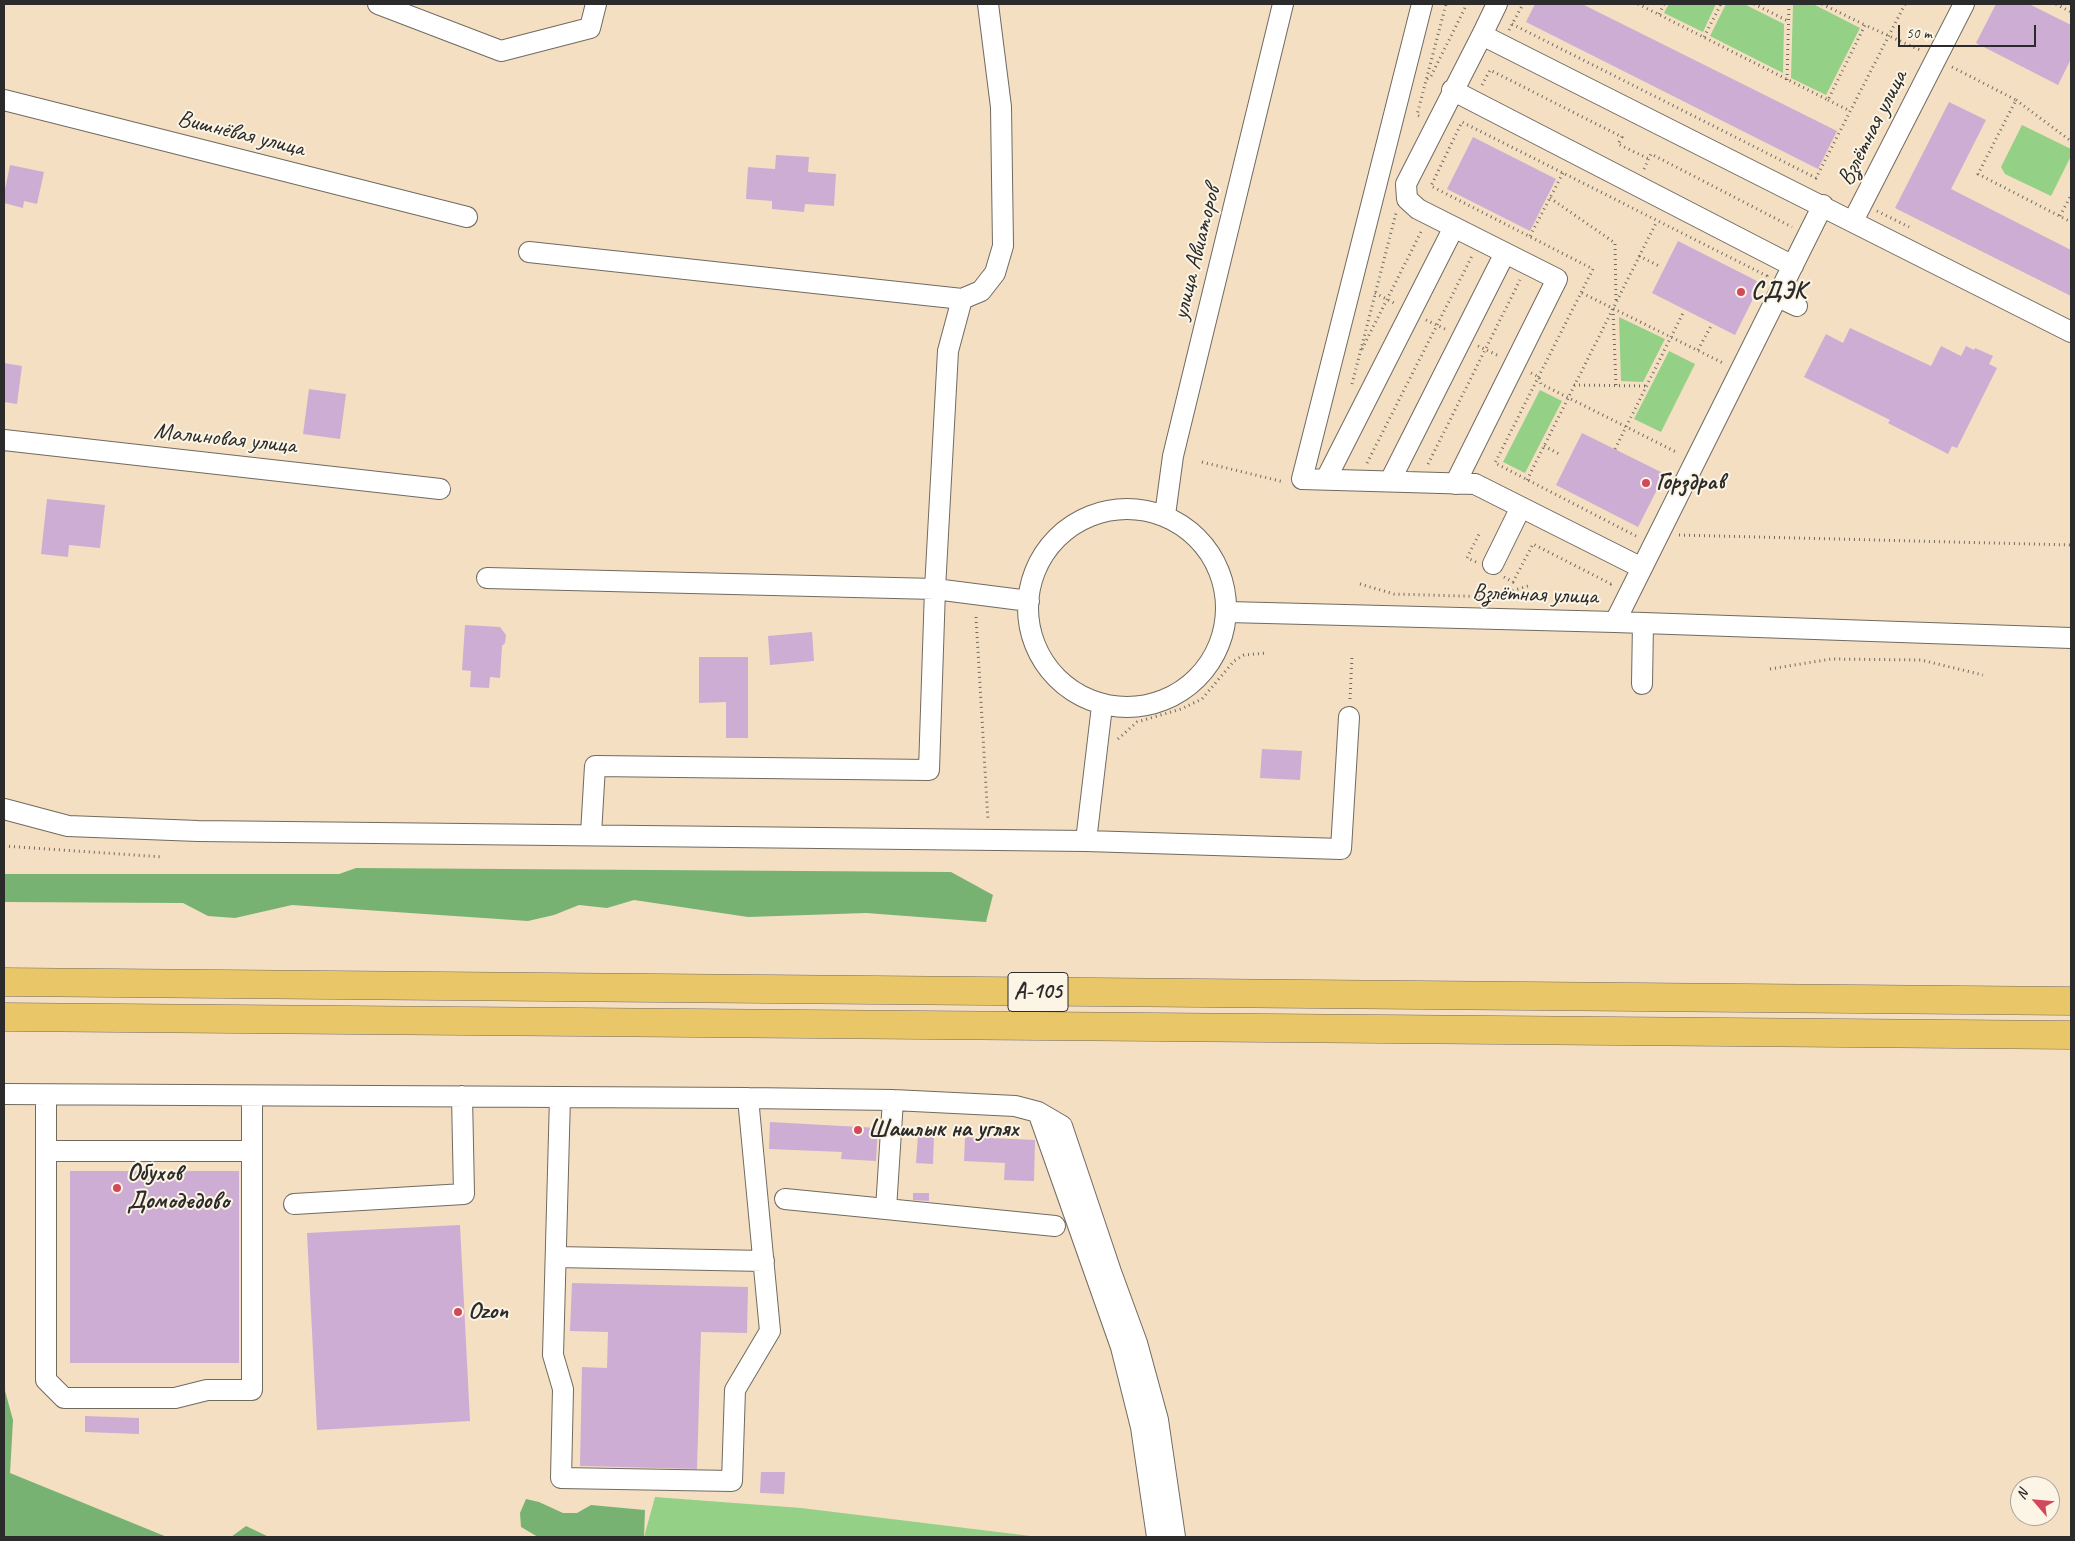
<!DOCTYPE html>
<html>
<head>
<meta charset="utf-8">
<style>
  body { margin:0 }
  #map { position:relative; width:2075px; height:1541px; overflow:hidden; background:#f4dfc2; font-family:Caveat,sans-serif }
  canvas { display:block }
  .frame { position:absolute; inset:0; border:5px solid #2b2b2b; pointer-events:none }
  .north { position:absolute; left:2010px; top:1476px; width:50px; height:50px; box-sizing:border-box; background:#fcf5e5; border:1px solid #a8a49b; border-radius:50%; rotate:297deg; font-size:14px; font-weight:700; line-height:20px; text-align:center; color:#2b2b2b }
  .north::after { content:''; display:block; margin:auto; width:18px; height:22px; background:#d1495b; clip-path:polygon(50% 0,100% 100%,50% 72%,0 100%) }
  .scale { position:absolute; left:1898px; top:25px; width:138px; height:22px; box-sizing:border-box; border:2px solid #2b2b2b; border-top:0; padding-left:6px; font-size:15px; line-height:18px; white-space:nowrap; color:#2b2b2b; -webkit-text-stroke:4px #fcf5e5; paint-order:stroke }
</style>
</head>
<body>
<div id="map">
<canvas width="2075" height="1541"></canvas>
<div class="frame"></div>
<div class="north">N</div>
<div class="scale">50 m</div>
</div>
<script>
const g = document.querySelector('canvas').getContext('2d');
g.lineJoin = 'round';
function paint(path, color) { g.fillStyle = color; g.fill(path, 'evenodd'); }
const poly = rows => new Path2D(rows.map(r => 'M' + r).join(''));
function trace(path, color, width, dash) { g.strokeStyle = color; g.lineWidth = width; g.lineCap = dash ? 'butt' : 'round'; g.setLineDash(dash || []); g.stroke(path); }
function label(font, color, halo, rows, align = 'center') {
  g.font = font + ' Caveat,sans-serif'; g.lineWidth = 4; g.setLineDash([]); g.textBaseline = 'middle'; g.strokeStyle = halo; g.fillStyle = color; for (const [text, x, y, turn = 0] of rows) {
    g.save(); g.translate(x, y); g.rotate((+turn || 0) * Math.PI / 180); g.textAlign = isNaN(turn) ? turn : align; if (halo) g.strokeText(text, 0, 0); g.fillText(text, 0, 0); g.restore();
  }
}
paint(poly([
  [1669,4,1716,4,1703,32,1664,13],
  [1726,4,1744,4,1784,24,1783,73,1710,36],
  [1793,4,1813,4,1860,28,1826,95,1791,78],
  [2022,125,2071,149,2071,156,2051,196,2005,174,2001,167],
  [1619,317,1665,339,1643,382,1621,381],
  [1669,351,1695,364,1661,432,1634,419],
  [1540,390,1562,401,1525,473,1503,462],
  [655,1497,801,1508,1039,1537,644,1537]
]), '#94d085');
paint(poly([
  [356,868,951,872,993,895,986,922,866,913,748,917,634,900,607,908,579,905,554,915,528,921,292,905,235,918,208,916,183,903,4,902,4,874,339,874],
  [4,1387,13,1420,10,1473,167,1537,4,1537],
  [526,1499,539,1502,563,1513,577,1513,591,1505,645,1510,644,1537,538,1537,521,1527,520,1513],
  [246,1526,269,1537,231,1537]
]), '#77b272');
paint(poly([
  [1535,4,1582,4,1837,131,1818,169,1526,22],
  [1996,4,2029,4,2071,25,2071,59,2058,85,1976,43],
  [1949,102,1986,120,1951,189,2071,250,2071,296,1895,208],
  [1473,137,1556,179,1530,231,1447,189],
  [776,155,809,157,808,172,836,174,834,206,805,204,804,212,772,209,772,201,746,199,748,167,775,169],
  [10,165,44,172,37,204,24,201,23,208,4,203,4,194],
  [1678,241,1761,283,1735,335,1652,293],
  [1850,328,1931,366,1941,346,1961,356,1966,346,1974,350,1975,348,1993,356,1989,364,1997,368,1957,448,1952,446,1948,454,1888,423,1890,420,1804,377,1826,334,1843,343],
  [4,363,22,366,17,404,4,402],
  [309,389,346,394,340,439,303,434],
  [1582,433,1665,474,1638,527,1556,485],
  [47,499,105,505,100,548,69,545,68,557,41,554],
  [465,625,500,627,506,635,505,643,502,646,500,678,490,677,489,688,470,687,471,671,462,670],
  [812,632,814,661,770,665,768,636],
  [699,657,748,657,748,738,726,738,726,702,699,703],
  [1262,749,1302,751,1300,780,1260,778],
  [770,1122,878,1128,876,1161,841,1159,842,1152,769,1149],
  [918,1135,934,1135,933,1164,916,1163],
  [965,1137,1035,1140,1034,1181,1004,1180,1005,1163,964,1161],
  [70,1171,239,1171,239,1363,70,1363],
  [913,1193,929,1193,929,1201,913,1200],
  [460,1225,470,1421,317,1430,307,1233],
  [572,1283,748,1287,747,1333,701,1332,697,1469,580,1466,582,1367,607,1368,608,1332,570,1331],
  [85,1416,139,1418,139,1434,85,1432],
  [761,1472,785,1472,784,1494,760,1493]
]), '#cdadd3');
const minor = poly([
  [378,4,501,51,590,28,596,4],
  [1422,4,1302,479,1475,484,1642,568],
  [1497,4,1482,35,2071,332],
  [1452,90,1793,266],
  [4,100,467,217],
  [1853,221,1964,4],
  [529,252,962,299,948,351,935,589,929,770,595,766,591,834],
  [1778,297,1797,306],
  [962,299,981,291,995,273,1003,246,1001,107,988,4],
  [4,440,440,489],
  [1326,479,1454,227],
  [1390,481,1505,253],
  [1455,484,1557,279,1418,209,1407,199,1406,184,1482,35],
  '1028 608a99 99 0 1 1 198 0a99 99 0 1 1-198 0Z',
  [1165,515,1173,456,1283,4],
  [1493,564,1521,507],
  [487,578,935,589,1029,601],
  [1228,612,1615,622,1823,205],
  [1615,622,2071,638],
  [1642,684,1643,623],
  [4,809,68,826,198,831,1086,841,1102,706],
  [1086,841,1341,849,1349,717],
  [4,1094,748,1098,893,1100,1015,1106,1038,1112,1062,1126,1111,1272,1137,1343,1158,1420,1175,1537],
  [46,1095,46,1151,252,1151,252,1096],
  [560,1097,553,1355,563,1389,561,1478,732,1481,735,1390,770,1331,748,1098],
  [893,1100,886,1209,1055,1226],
  [1038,1112,1121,1347,1141,1427,1157,1537],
  [46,1151,46,1380,64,1398,175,1398,207,1390,252,1390,252,1151],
  [785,1199,886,1209],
  [294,1204,464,1194,462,1096],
  [556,1257,764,1261]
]);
const highway = poly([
  [4,982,2071,1001],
  [4,1017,2071,1035]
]);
trace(minor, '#716a60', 22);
trace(highway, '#716a60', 29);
trace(poly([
  [1638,4,1828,100,1865,25,1920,50],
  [1754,4,1788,21],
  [1822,4,1865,25],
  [2056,4,2071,12],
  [1659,14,1664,4],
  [1512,24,1816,178,1905,4],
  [1509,30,1523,4],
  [1704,37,1721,4],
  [1952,67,2016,100,1978,174,2071,222],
  [1427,79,1431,76,1467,4],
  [1787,80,1789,4],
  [1482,85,1490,70,1622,137,1618,144,1649,159],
  [1828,100,1850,111],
  [2016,100,2071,141],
  [1419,116,1417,115,1446,4],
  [1644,169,1651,154,1792,227],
  [1550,198,1615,243,1616,301],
  [1877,211,1909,227],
  [2060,216,2071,195],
  [1530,236,1563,173],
  [1639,256,1659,266],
  [1375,293,1394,303],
  [1582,293,1723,363],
  [1613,309,1616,385],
  [1426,320,1445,329],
  [1478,346,1499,356],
  [1362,349,1422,230],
  [1698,350,1711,326],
  [1531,373,1539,377,1541,384,1678,453],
  [1352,384,1396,213],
  [1574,385,1647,386],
  [1544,446,1561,455],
  [1615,449,1683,313],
  [1202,462,1284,482],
  [1367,463,1472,256],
  [1428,464,1520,280],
  [1527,480,1657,221],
  [1679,535,2071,545],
  [1636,536,1495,463,1593,269,1431,186,1456,134,1462,122,1767,276,1766,278],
  [1476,562,1467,558,1480,532],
  [1504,577,1513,582,1533,544,1611,584,1612,583],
  [1360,584,1394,594,1493,597,1528,586],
  [976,617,988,821],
  [1770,669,1831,659,1921,660,1983,675],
  [1350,699,1352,656],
  [1118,739,1137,722,1181,709,1202,699,1234,661,1244,655,1266,653],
  [4,846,163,857]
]), '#716a60', 3, [1, 4]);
trace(minor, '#fff', 20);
trace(highway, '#e9c769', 28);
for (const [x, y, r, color] of [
  [1741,292,5,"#d1495b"],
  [1646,483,5,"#d1495b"],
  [858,1130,5,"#d1495b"],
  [117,1188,5,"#d1495b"],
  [458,1312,5,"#d1495b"]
]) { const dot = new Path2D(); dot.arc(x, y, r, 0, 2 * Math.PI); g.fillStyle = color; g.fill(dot); trace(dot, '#fcf5e5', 2); }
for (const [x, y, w] of [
  [1038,992,60]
]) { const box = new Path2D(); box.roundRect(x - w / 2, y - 19.5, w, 39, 4); g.fillStyle = '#fcf5e5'; g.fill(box); trace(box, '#2b2b2b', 1); }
label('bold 22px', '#2b2b2b', null, [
  ["А-105",1038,992]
]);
label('24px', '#2b2b2b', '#fcf5e5', [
  ["Взлётная улица",1873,128,-63],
  ["Вишнёвая улица",241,134,14],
  ["улица Авиаторов",1197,253,-76],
  ["Малиновая улица",225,439,6],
  ["Взлётная улица",1535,595,2]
]);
label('bold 24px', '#2b2b2b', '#fcf5e5', [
  ["СДЭК",1751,292],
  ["Горздрав",1656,483],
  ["Шашлык на углях",868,1130],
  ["Обухов",127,1174],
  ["Домодедово",127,1202],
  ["Ozon",468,1312]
], 'left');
</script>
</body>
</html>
